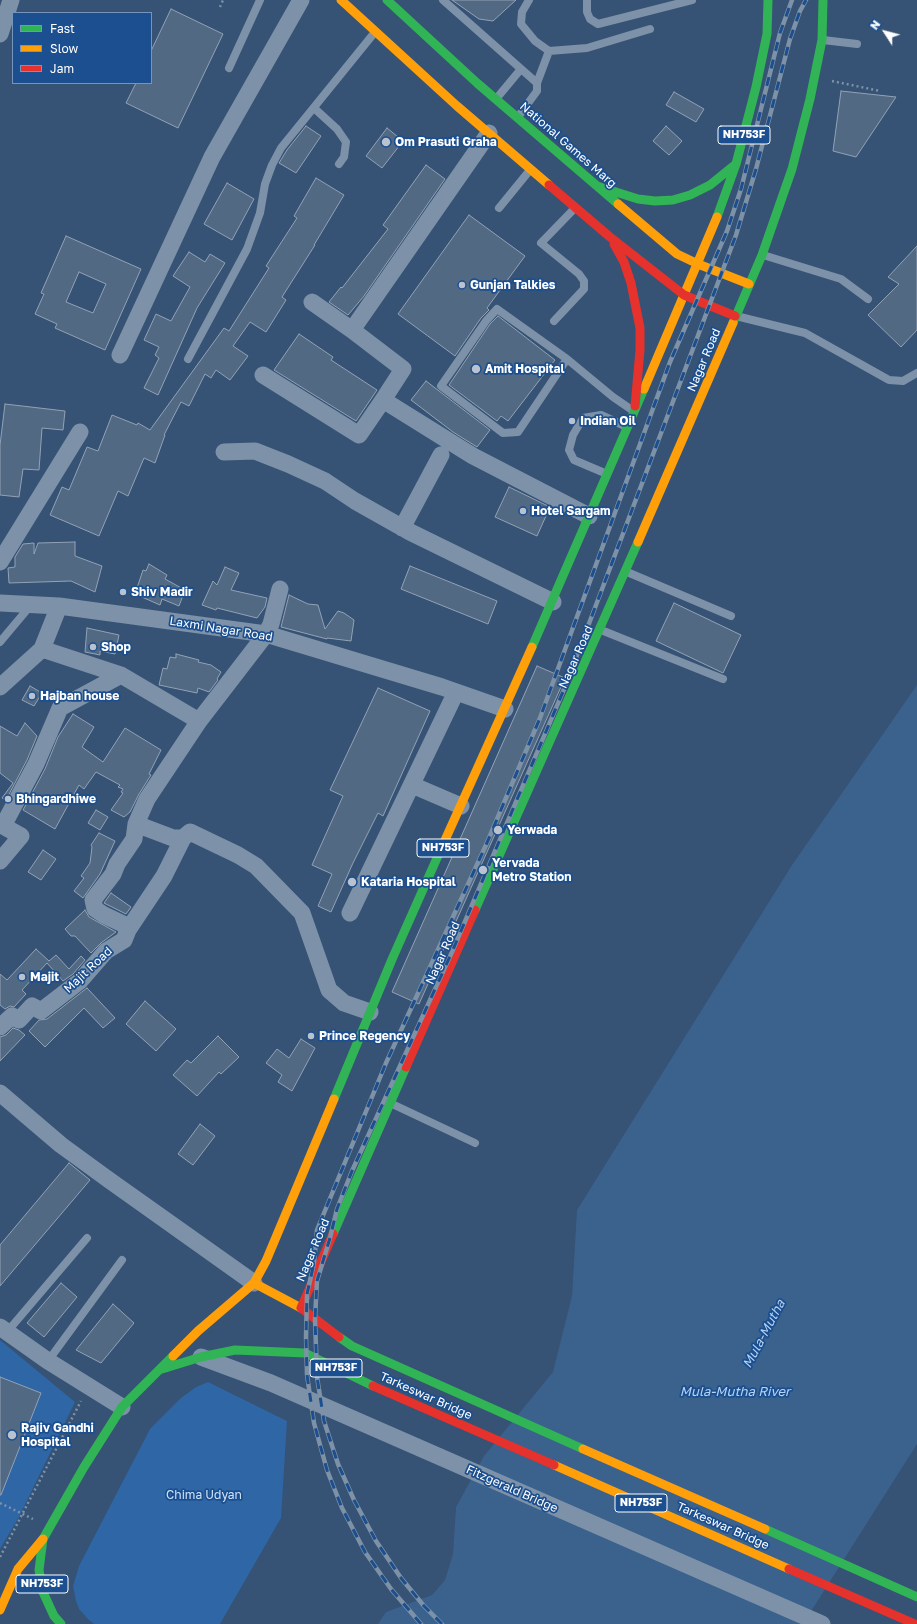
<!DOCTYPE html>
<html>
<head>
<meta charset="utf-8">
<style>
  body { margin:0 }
  #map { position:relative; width:917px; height:1624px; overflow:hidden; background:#365274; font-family:"Golos Text",sans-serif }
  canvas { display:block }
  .legend { position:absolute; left:12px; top:12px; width:140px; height:72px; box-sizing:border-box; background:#1b4f8f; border:1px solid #7695bc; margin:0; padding:5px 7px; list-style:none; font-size:12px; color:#fff }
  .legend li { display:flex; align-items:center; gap:8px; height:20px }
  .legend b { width:20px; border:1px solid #7695bc }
  .north { position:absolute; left:865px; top:12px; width:40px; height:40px; -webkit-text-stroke:3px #1b4f8f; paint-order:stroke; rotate:306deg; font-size:11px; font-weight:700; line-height:16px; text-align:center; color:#fff }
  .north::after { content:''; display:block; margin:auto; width:14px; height:18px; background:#fff; clip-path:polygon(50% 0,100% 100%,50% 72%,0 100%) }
</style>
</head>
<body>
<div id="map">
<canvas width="917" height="1624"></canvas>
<ul class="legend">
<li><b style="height:5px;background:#30b455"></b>Fast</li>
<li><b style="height:5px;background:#ff9f0a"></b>Slow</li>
<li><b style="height:5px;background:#e5322d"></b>Jam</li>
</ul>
<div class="north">N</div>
</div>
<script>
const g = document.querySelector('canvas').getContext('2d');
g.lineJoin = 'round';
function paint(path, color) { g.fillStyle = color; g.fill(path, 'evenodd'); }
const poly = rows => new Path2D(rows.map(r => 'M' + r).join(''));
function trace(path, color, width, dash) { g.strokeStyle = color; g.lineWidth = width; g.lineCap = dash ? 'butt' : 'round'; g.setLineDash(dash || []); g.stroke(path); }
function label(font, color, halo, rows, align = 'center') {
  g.font = font + ' "Golos Text",sans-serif'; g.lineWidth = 3.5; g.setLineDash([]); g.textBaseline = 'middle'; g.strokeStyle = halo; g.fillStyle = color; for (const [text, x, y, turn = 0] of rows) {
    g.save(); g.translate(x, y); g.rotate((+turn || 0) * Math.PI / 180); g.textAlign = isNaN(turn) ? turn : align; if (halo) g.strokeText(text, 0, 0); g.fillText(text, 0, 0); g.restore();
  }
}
paint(poly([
  [0,1340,75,1402,19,1517,0,1549],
  [208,1382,287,1421,281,1518,220,1624,94,1624,88,1619,79,1609,76,1601,73,1586,79,1566,150,1429,181,1398,196,1387]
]), '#2f66a5');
paint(poly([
  [917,685,917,1444,803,1624,378,1624,386,1612,432,1595,445,1580,453,1554,456,1507,484,1456,553,1372,572,1296,577,1210,792,865]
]), '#3b618d');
const building = poly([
  [452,0,516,0,493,21,479,19,452,0],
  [171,9,223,34,178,128,126,103,136,83,151,83,151,51,171,9],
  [841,91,896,97,856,157,833,151,841,91],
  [674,92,704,109,696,122,666,105,674,92],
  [306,126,321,136,296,173,279,163,287,150,306,126],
  [666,126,682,141,669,155,653,141,666,126],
  [387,128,403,141,382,168,366,156,387,128],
  [426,165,445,179,364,296,348,315,329,302,341,287,342,288,388,229,383,225,426,165],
  [316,178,344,195,314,245,315,245,282,297,286,300,266,332,250,322,233,346,248,356,230,380,216,370,211,378,205,374,189,406,181,402,164,435,165,435,155,463,144,458,128,496,118,491,99,536,50,515,62,487,69,490,87,447,98,451,112,415,137,425,138,423,150,430,224,328,229,331,269,268,266,266,297,218,294,216,316,178],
  [227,183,254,199,232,240,204,224,227,183],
  [469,215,525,256,487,308,489,310,481,318,455,356,398,314,469,215],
  [66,236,141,269,105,350,55,328,57,324,35,314,44,294,41,293,66,236],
  [79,272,106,284,93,313,66,302,79,272],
  [917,246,917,330,901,347,868,315,899,284,888,277,917,246],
  [189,252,205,262,210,254,225,263,197,308,158,395,144,388,159,358,155,355,159,347,144,340,156,314,171,321,190,287,173,276,189,252],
  [498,316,555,360,508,421,501,416,497,421,449,385,490,324,498,316],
  [299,334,333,357,331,360,377,390,356,421,274,370,299,334],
  [426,381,490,430,477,447,453,432,411,400,426,381],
  [5,404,65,411,63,430,42,428,39,470,23,469,19,497,0,495,0,445,5,404],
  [509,487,550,507,537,536,495,517,509,487],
  [75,542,75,556,102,566,95,592,71,581,9,583,8,568,15,567,15,557,23,544,34,543,34,554,38,543,75,542],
  [149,564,167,575,165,579,185,590,179,606,162,599,160,605,135,594,143,570,146,571,149,564],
  [410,566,497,601,488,624,401,589,410,566],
  [225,567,239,573,231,590,267,598,265,607,257,618,217,608,216,610,202,605,213,581,217,585,225,567],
  [289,595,308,604,318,605,325,629,338,611,344,613,354,620,351,641,327,638,327,639,281,627,289,595],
  [674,603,741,635,723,673,656,641,674,603],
  [87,628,119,635,115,654,100,651,100,655,85,652,87,628],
  [176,654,199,660,198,662,211,665,221,672,217,679,218,680,209,692,198,688,197,693,159,685,163,668,167,669,170,657,176,658,176,654],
  [537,666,565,678,419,1004,392,992,537,666],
  [30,686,42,693,34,706,22,700,30,686],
  [378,688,430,711,383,816,378,813,353,863,331,912,318,906,332,874,312,865,343,796,330,790,378,688],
  [73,714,94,727,82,747,103,762,125,728,161,750,149,774,151,775,139,794,130,812,124,817,111,810,123,793,121,792,123,789,118,787,120,785,96,772,84,789,79,785,55,829,23,810,45,769,58,737,73,714],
  [25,723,37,736,27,760,6,800,2,798,13,783,0,773,0,726,17,736,25,723],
  [96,810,108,817,100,830,88,823,96,810],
  [99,833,115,841,100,874,83,898,74,891,84,878,81,876,90,863,92,847,91,845,99,833],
  [43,850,56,859,41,880,28,872,43,850],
  [111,893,131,907,126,914,104,903,111,893],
  [85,910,89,917,116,932,101,943,91,953,75,936,71,936,65,929,85,910],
  [36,949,49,961,56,955,69,969,81,956,85,960,73,974,63,981,47,963,22,990,26,994,14,1007,10,1006,5,1009,0,1005,0,974,7,980,36,949],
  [87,988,115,1018,103,1028,84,1008,45,1047,29,1031,39,1020,47,1019,87,988],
  [145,1001,176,1029,156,1051,126,1024,145,1001],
  [13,1028,19,1030,25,1035,0,1061,0,1037,6,1035,13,1028],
  [218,1036,239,1057,221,1074,219,1072,197,1096,173,1075,187,1060,191,1063,218,1036],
  [301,1039,315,1048,292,1091,278,1082,282,1075,266,1063,277,1049,289,1058,301,1039],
  [200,1124,215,1136,193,1165,178,1154,200,1124],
  [69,1163,90,1180,0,1286,0,1245,69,1163],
  [61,1283,77,1297,44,1337,27,1323,61,1283],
  [113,1304,134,1323,101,1363,76,1350,113,1304],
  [0,1377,41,1393,1,1495,0,1495,0,1377]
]);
paint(building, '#526984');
trace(building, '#92a2b6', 1);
trace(poly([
  [220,7,223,0],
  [832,81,880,91],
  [0,1503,33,1519],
  [0,1557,81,1401]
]), '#7d92a8', 2.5, [2, 3]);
trace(poly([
  [443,0,537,83],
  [529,0,522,12,521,24,535,41,549,51,587,48,650,29],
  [587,0,587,12,590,19,598,24,692,0],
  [823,40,857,44],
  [229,68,260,0],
  [496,99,521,69],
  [314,108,337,129,346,142,344,157,339,164],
  [518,117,537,91,537,83,549,51],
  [499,208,530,170],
  [763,255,841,279,868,299],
  [736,316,805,333,889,380,903,381,917,373],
  [554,321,584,289,584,281,579,274,541,243,574,209],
  [188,359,247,249,260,213,265,184,272,165,281,148,375,32],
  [567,359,518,432,503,433,441,386,486,321,497,309,567,359,613,397,632,410],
  [607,474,574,460,569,450,573,435,583,418,601,415,627,427],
  [627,572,731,616],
  [601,630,723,679],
  [0,642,31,605],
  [390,1103,475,1143],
  [7,1332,87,1238],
  [48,1361,122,1260]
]), '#7d92a8', 8);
trace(poly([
  [0,34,11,0],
  [312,302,352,330,403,369,383,400],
  [352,330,489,133],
  [120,355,212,157,301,0],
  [263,375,359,435,383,400,473,456,589,516],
  [224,452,255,451,288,464,325,481,355,501,410,532,553,602],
  [402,528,441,455],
  [0,562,80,432],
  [0,603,59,606,266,634,442,687,505,709],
  [42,649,121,675,199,721],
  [0,687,42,649,59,606],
  [412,785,461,806],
  [136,824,173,838,183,838,190,832,238,855,256,866,302,913,329,990,344,1003,370,1012],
  [0,861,21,836,3,826,36,764,60,708,121,675],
  [350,913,456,692],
  [128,930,123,924,104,915,95,909,93,900,113,874,117,864,134,839,136,824,147,799,199,721,266,634,271,624,280,589],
  [0,1027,12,1016,19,1020,32,1006,41,1011,80,981,106,951,124,940,128,930,164,876,183,838],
  [0,1093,61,1145,109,1180,254,1283],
  [0,1327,48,1361,122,1407],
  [201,1357,271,1383,822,1624]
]), '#7d92a8', 17);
trace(poly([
  [387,0,477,83,618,204],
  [597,186,638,199,655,201,673,200,690,195,710,185,736,164],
  [717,217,736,164,756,87,767,34,768,0],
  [733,323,762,255,792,169,810,99,822,40,823,0],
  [532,647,644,389],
  [475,910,638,542],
  [334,1099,393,957,441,849],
  [333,1234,406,1067],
  [339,1337,352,1346,583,1449],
  [162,1369,201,1357,235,1350,305,1353,373,1386],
  [765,1529,917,1597],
  [61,1624,54,1616,43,1592,39,1570,43,1539,84,1467,122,1407,173,1356]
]), '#30b455', 9);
trace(poly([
  [341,0,457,106,549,185],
  [618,204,677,254,698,264,749,284],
  [644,389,717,217],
  [638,542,733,323],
  [441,849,532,647],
  [254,1283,301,1308],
  [173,1356,198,1331,254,1283,266,1261,334,1099],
  [583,1449,765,1529],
  [554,1465,789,1569],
  [0,1610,18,1569,43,1539]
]), '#ff9f0a', 9);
trace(poly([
  [549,185,610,237,684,295,735,316],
  [614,244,624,262,631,283,640,328,640,350,635,406],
  [406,1067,475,910],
  [333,1234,301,1308,339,1337],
  [373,1386,554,1465],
  [789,1569,915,1624]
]), '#e5322d', 9);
const rail = poly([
  [421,1624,391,1589,365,1552,342,1508,327,1470,314,1423,307,1375,306,1337,307,1294,314,1263,317,1230,386,1063,486,845,540,718,670,362,727,231,741,189,780,33,792,0],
  [442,1624,424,1606,401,1578,376,1541,354,1500,338,1464,324,1421,317,1377,315,1319,317,1281,330,1238,337,1209,352,1171,452,952,565,687,736,235,756,169,790,39,800,11,806,0]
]);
trace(rail, '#7e92a7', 4.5);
trace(rail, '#1b4f8f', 3, [9]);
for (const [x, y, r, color] of [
  [386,142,5,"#b9c2ce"],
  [462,285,4,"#b9c2ce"],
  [476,369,5,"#b9c2ce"],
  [572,421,4,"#b9c2ce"],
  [523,511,4,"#b9c2ce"],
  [123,592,4,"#b9c2ce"],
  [93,647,4,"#b9c2ce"],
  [32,696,4,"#b9c2ce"],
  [8,799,4,"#b9c2ce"],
  [498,830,5,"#b9c2ce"],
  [483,870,5,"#b9c2ce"],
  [352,882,5,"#b9c2ce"],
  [22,977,4,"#b9c2ce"],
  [311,1036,4,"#b9c2ce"],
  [12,1435,5,"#b9c2ce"]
]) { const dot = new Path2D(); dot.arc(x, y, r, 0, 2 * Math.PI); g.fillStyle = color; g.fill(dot); trace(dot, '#1b4f8f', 1.5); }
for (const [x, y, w] of [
  [744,135,52],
  [443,848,52],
  [336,1368,52],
  [641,1503,52],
  [42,1584,52]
]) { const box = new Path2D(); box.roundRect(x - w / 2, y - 9, w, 18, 3); g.fillStyle = '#1b4f8f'; g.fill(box); trace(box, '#fff', 1); }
label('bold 11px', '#fff', null, [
  ["NH753F",744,135],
  ["NH753F",443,848],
  ["NH753F",336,1368],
  ["NH753F",641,1503],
  ["NH753F",42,1584]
]);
label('bold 12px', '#fff', '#1b4f8f', [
  ["Om Prasuti Graha",395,142],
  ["Gunjan Talkies",470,285],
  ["Amit Hospital",485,369],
  ["Indian Oil",580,421],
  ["Hotel Sargam",531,511],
  ["Shiv Madir",131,592],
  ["Shop",101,647],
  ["Hajban house",40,696],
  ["Bhingardhiwe",16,799],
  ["Yerwada",507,830],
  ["Yervada",492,863],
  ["Metro Station",492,877],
  ["Kataria Hospital",361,882],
  ["Majit",30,977],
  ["Prince Regency",319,1036],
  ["Rajiv Gandhi",21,1428],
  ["Hospital",21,1442]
], 'left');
label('12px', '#fff', '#1b4f8f', [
  ["National Games Marg",568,145,41],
  ["Nagar Road",704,360,-67],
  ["Laxmi Nagar Road",221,629,9],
  ["Nagar Road",576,657,-66],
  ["Nagar Road",443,953,-66],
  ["Majit Road",88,970,-43],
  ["Nagar Road",313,1250,-67],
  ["Tarkeswar Bridge",426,1396,24],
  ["Fitzgerald Bridge",512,1489,24],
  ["Tarkeswar Bridge",723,1526,24]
]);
label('12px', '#cfe3fa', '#1b4f8f', [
  ["Chima Udyan",204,1495]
]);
label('italic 13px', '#b5d3f5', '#1b4f8f', [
  ["Mula-Mutha",764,1334,-62],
  ["Mula-Mutha River",735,1392]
]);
</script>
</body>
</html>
